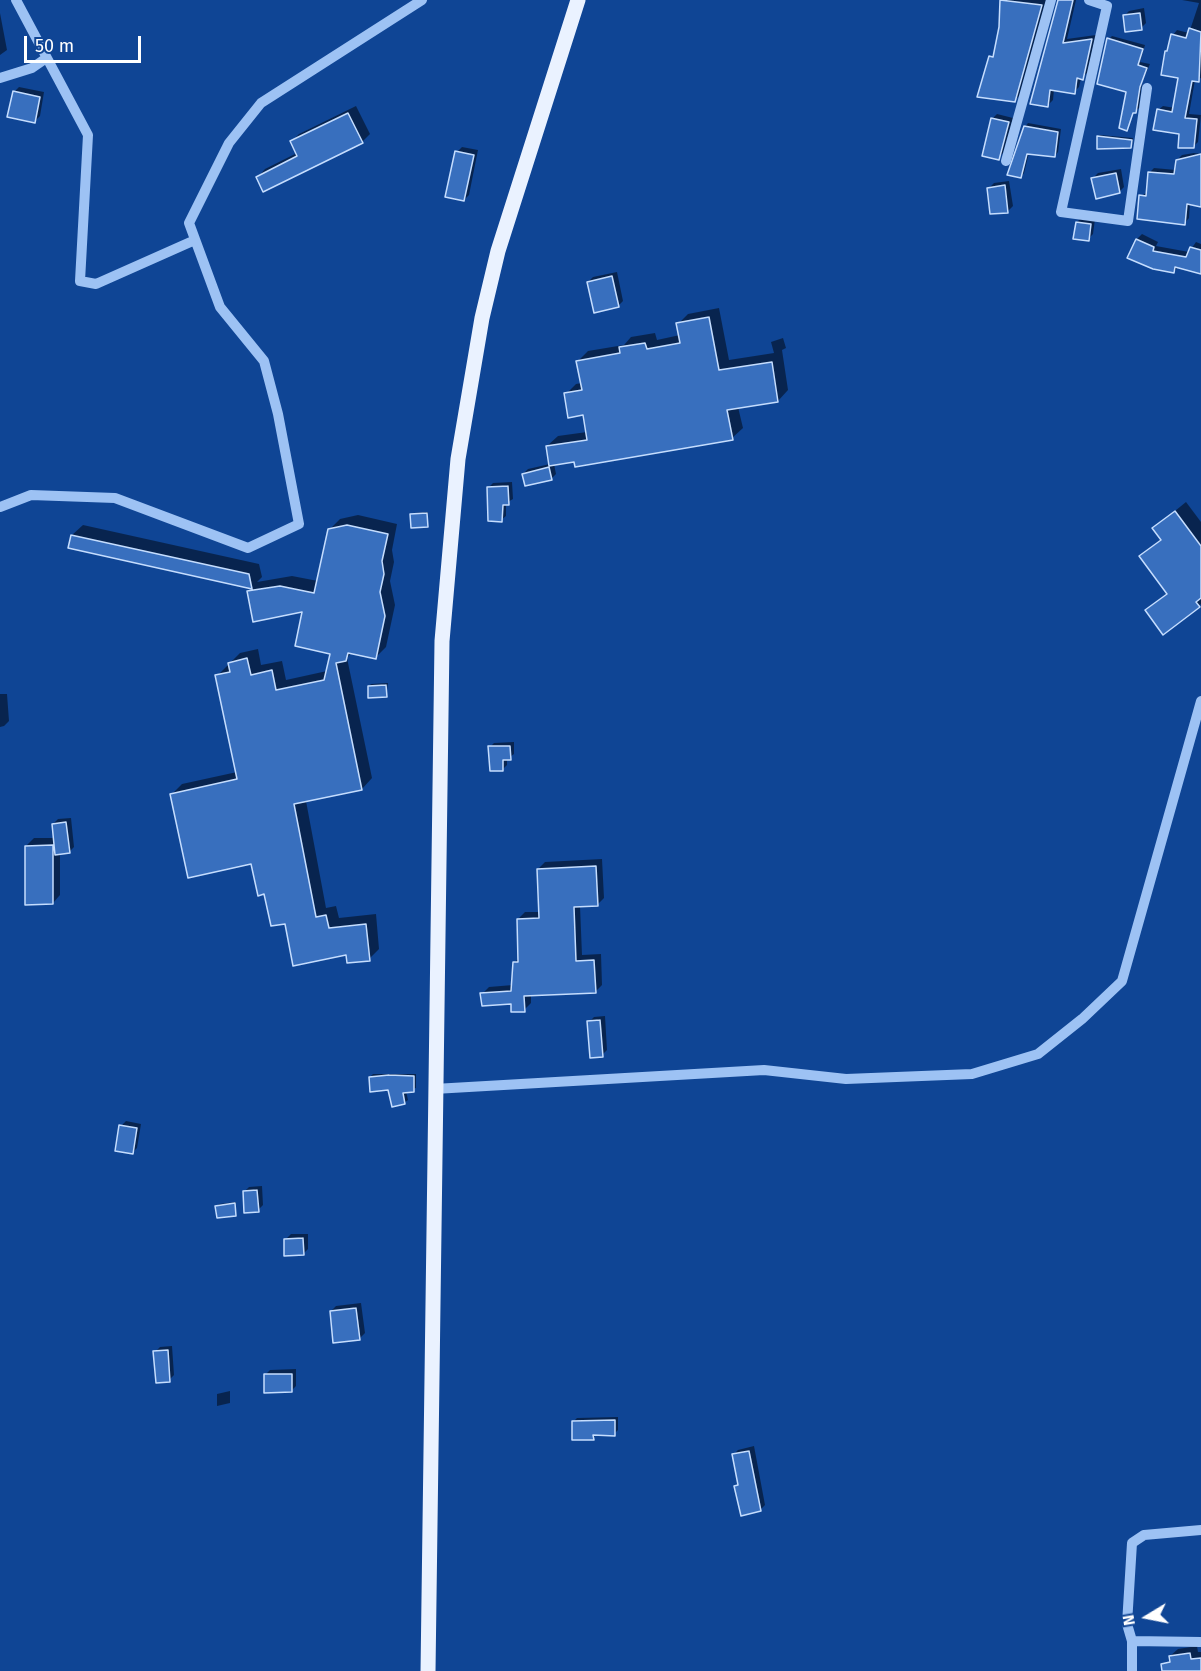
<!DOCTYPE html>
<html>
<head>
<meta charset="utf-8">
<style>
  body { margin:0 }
  #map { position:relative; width:1201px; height:1671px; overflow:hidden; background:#0f4595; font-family:"Fira Sans",sans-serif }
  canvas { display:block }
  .north { position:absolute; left:1117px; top:1587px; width:60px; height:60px; -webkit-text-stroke:4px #0f4595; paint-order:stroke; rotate:260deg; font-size:16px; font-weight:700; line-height:24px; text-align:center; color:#fff }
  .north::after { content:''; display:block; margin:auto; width:21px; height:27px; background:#fff; clip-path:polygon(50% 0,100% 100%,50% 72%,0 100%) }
  .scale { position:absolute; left:24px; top:36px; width:117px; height:27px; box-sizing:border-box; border:3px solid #fff; border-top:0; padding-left:8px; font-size:18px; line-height:21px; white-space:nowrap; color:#fff; -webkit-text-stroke:4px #0f4595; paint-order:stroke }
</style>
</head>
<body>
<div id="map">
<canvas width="1201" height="1671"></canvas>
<div class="north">N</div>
<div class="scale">50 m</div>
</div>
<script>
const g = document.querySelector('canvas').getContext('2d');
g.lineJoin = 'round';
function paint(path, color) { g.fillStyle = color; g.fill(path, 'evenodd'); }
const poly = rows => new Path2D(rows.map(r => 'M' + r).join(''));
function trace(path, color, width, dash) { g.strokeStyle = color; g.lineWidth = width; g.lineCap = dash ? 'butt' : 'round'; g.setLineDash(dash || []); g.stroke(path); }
paint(poly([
  [1002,0,1046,0,1019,96,1014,101,991,57,995,53,1000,27],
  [1060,0,1076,0,1067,39,1096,35,1087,73,1081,78,1079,87,1074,92,1054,89,1053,100,1048,105],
  [1182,0,1201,0,1201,78,1195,80,1189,114,1201,115,1198,142,1194,146,1158,110,1163,106,1175,108,1180,77,1170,49,1173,35,1177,30,1189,33,1199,3],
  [1144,8,1146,23,1141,28,1124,16,1129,11],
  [0,13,7,50,0,55],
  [1112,36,1145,45,1140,62,1150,64,1142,82,1139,108,1134,112,1126,129,1128,91,1109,39],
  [19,87,44,92,40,116,35,121,14,92],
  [356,106,370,134,362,142,258,177,265,169,297,153,291,142,299,134],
  [997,114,1013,118,1003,153,998,158,992,119],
  [1028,123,1061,129,1058,152,1055,156,1029,153,1024,173,1021,177,1025,127],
  [1100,135,1133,138,1132,145,1130,147,1098,137],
  [462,147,478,150,469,195,464,200,457,152],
  [1194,153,1201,154,1201,206,1190,203,1189,218,1185,223,1141,196,1148,192,1149,173,1154,168,1176,170,1177,160,1182,155],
  [1121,169,1124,187,1119,192,1093,178,1098,173],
  [1009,181,1013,206,1008,211,989,188,994,183],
  [1082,217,1095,219,1093,234,1088,239,1077,222],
  [1142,234,1158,242,1156,246,1189,252,1196,242,1201,244,1201,273,1178,267,1174,272,1137,239],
  [617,272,623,301,618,306,588,282,593,277],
  [719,308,729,360,774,353,771,342,783,338,786,348,782,350,788,390,778,401,738,407,743,428,732,438,554,464,556,474,551,479,523,474,528,469,550,464,547,446,558,436,587,432,584,413,566,394,576,384,582,383,578,361,588,351,624,345,631,337,655,333,657,340,680,335,678,324,688,314],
  [512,482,513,499,506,503,506,516,501,520,488,488,493,483],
  [1186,502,1201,522,1201,604,1199,606,1147,611,1168,592,1141,556,1162,538,1154,528],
  [428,512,427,525,411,515,413,513],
  [358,515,397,524,392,550,394,562,390,581,395,605,386,647,376,657,352,652,347,658,372,778,362,789,306,801,326,908,336,906,339,918,376,914,379,949,369,959,347,953,286,922,265,892,252,863,172,794,182,784,237,772,217,676,240,653,258,649,261,665,282,661,286,680,327,671,332,653,304,610,249,592,253,587,70,547,72,535,83,525,259,564,262,577,257,582,292,576,318,581,329,530,340,519],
  [388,683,386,695,369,686,371,684],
  [0,694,7,694,9,721,4,726,0,727],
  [514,742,514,754,507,759,507,765,503,769,490,747,494,743],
  [71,818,74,847,69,852,60,853,60,895,53,903,26,846,34,838,55,838,53,824,58,819],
  [602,859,604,898,597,905,580,906,582,955,601,954,602,985,595,992,531,995,531,1003,524,1010,513,1002,482,994,489,987,513,985,515,962,519,958,518,919,525,912,541,912,538,869,545,862],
  [605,1016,607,1050,602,1055,589,1022,594,1017],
  [373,1074,416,1074,416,1088,406,1091,408,1100,404,1103,389,1088,370,1077],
  [126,1121,141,1124,137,1148,132,1153,121,1126],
  [262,1186,263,1205,258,1210,244,1192,249,1187],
  [236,1202,235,1214,217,1206,219,1204],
  [291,1234,308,1234,308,1249,303,1254,286,1239],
  [361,1303,365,1333,360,1338,331,1311,336,1306],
  [172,1346,174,1375,169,1380,155,1352,160,1347],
  [296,1369,296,1386,291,1391,265,1375,270,1370],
  [230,1391,230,1403,217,1406,217,1394],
  [618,1417,618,1430,614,1434,597,1434,593,1438,573,1422,577,1418],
  [754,1446,765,1505,760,1510,736,1487,739,1483,733,1455,738,1450],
  [1197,1646,1198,1652,1201,1652,1201,1671,1173,1671,1170,1656,1178,1649]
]), '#0007');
const building = poly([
  [1000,0,1042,5,1015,102,977,97,989,56,993,57,999,27,1000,0],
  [1058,0,1073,0,1063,43,1092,39,1083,80,1077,78,1075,94,1050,90,1048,107,1030,104,1058,0],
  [1140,13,1142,30,1125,32,1123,15,1140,13],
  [1189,28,1201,32,1199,82,1192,81,1185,118,1197,119,1194,148,1178,148,1179,134,1153,130,1157,109,1172,112,1178,78,1161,75,1165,51,1167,51,1171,34,1186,38,1189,28],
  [1107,38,1143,49,1138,65,1147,68,1140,87,1136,113,1133,113,1127,131,1119,128,1126,92,1097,84,1107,38],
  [13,91,40,97,35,123,7,117,13,91],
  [348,113,363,143,263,192,256,177,297,156,290,141,348,113],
  [991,118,1009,122,999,160,982,156,991,118],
  [1024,126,1058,132,1055,157,1027,154,1021,178,1007,175,1024,126],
  [1097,136,1132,140,1131,148,1097,149,1097,136],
  [455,151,474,155,464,201,445,197,455,151],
  [1201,154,1201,207,1187,204,1185,225,1137,219,1139,195,1146,196,1148,172,1174,174,1176,160,1201,154],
  [1116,173,1120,193,1096,199,1091,178,1116,173],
  [1005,185,1008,213,990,214,987,188,1005,185],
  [1076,222,1091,224,1089,241,1073,239,1076,222],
  [1136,239,1154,247,1153,251,1186,257,1190,247,1201,250,1201,274,1175,267,1174,273,1153,269,1127,258,1136,239],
  [612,276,619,307,594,313,587,282,612,276],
  [709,317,719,370,772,362,778,402,727,410,733,440,575,467,574,462,549,466,546,446,587,440,583,415,568,418,564,393,582,390,576,361,620,353,619,347,645,343,647,349,680,343,676,323,709,317],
  [549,467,552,480,525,486,522,474,549,467],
  [508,486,509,505,503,505,502,522,488,521,487,487,508,486],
  [1175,511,1201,546,1201,598,1196,602,1200,607,1163,635,1145,610,1167,594,1139,556,1161,540,1152,528,1175,511],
  [427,513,428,527,411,528,410,514,427,513],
  [347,525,388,534,382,561,384,574,380,592,385,616,376,659,348,653,346,661,336,663,362,790,294,804,316,917,326,915,329,928,366,924,370,961,347,963,346,955,293,966,285,924,271,926,264,894,258,896,251,864,188,878,170,794,237,779,215,675,230,672,228,663,247,658,251,675,272,670,276,690,324,680,330,654,295,646,302,612,253,622,247,591,280,586,314,593,328,529,347,525],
  [71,535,249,574,252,589,68,548,71,535],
  [386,685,387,697,368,698,368,686,386,685],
  [488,746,510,746,511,760,503,760,503,771,490,771,488,746],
  [66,822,70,853,55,855,52,824,66,822],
  [53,845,53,904,25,905,25,846,53,845],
  [596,866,598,906,574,907,576,961,594,960,596,993,524,996,525,1012,511,1012,511,1004,482,1006,480,993,511,991,513,962,518,962,517,919,539,918,537,869,596,866],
  [600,1020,603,1057,590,1058,587,1021,600,1020],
  [389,1075,414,1076,414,1092,403,1093,405,1104,392,1107,388,1090,370,1092,369,1077,389,1075],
  [119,1125,137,1128,133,1154,115,1151,119,1125],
  [257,1190,259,1212,244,1213,243,1191,257,1190],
  [235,1203,236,1216,217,1218,215,1206,235,1203],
  [303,1238,304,1255,284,1256,284,1239,303,1238],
  [356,1308,360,1340,333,1343,330,1311,356,1308],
  [168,1350,170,1382,156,1383,153,1351,168,1350],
  [264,1374,292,1374,292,1392,264,1393,264,1374],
  [615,1420,615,1436,593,1435,594,1440,572,1440,572,1421,615,1420],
  [749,1451,761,1511,741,1516,734,1486,738,1485,732,1454,749,1451],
  [1190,1653,1191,1659,1201,1658,1201,1671,1162,1671,1161,1664,1170,1662,1169,1656,1190,1653]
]);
paint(building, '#386fbe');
trace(building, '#c5ddfe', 1.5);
trace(poly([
  [16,0,88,135,80,281,96,284,195,240],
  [1089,0,1107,6,1061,212,1128,221,1147,88],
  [0,78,32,68,45,59],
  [1006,161,1051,0],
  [0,507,31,495,115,498,248,548,299,524,278,414,264,361,220,307,189,223,229,143,261,103,422,0],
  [434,1089,764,1070,846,1079,972,1074,1038,1054,1082,1019,1122,981,1201,701],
  [1132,1641,1201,1642],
  [1132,1671,1132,1641,1127,1624,1132,1543,1144,1535,1201,1530]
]), '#9dc2f4', 10);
trace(poly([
  [428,1671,442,641,458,459,482,318,498,251,578,0]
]), '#eaf2ff', 15);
</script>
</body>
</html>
